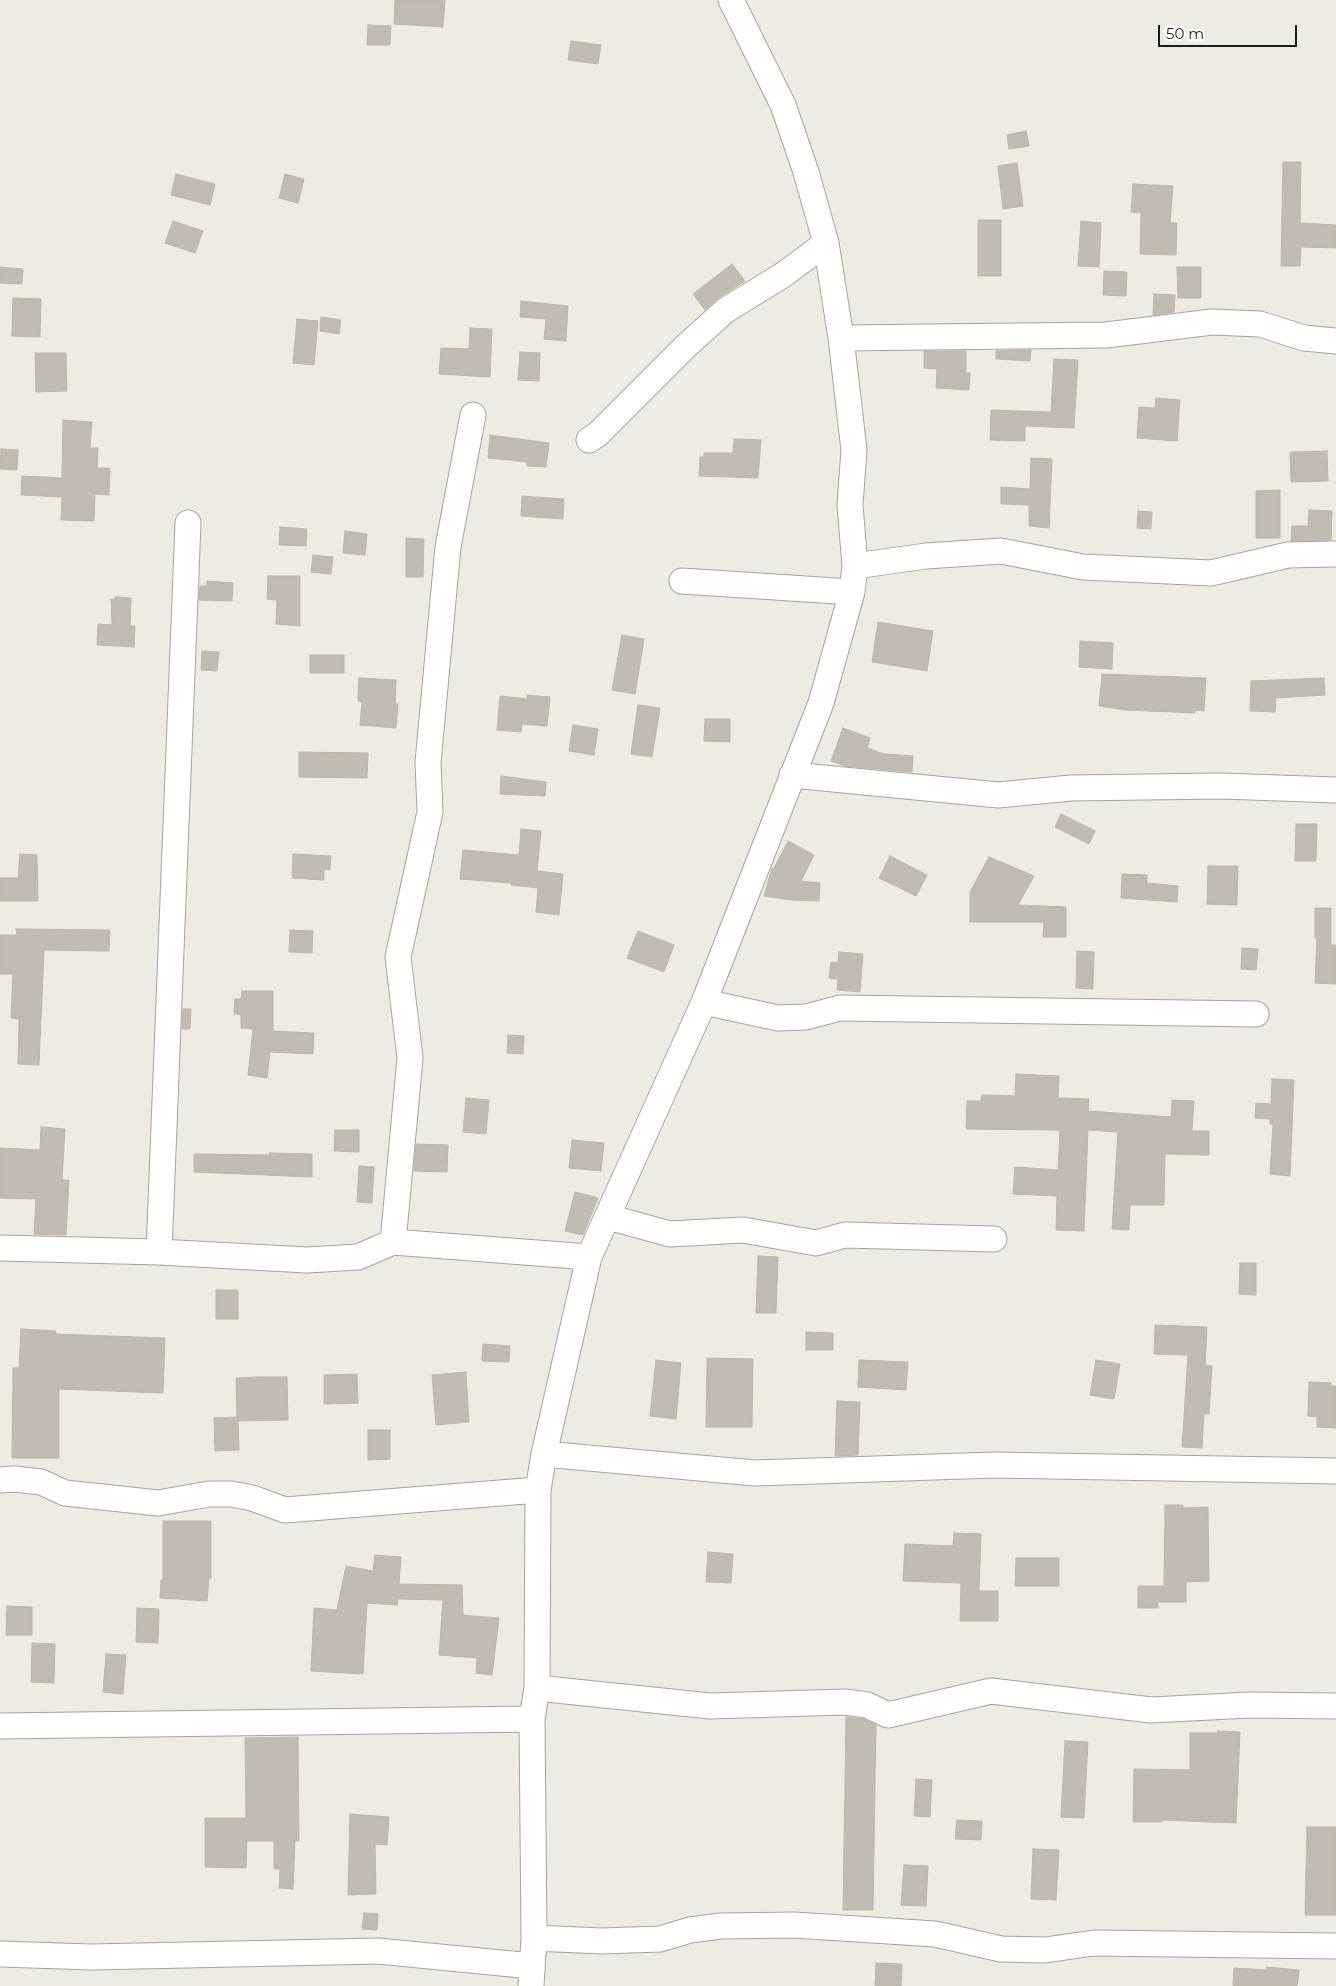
<!DOCTYPE html>
<html>
<head>
<meta charset="utf-8">
<style>
  body { margin:0 }
  #map { position:relative; width:1336px; height:1986px; overflow:hidden; background:#eeece2; font-family:Montserrat,sans-serif }
  canvas { display:block }
  .scale { position:absolute; left:1158px; top:25px; width:139px; height:22px; box-sizing:border-box; border:2px solid #1c1c1c; border-top:0; padding-left:6px; font-size:15px; line-height:18px; white-space:nowrap; color:#1c1c1c; -webkit-text-stroke:4px #fff; paint-order:stroke }
</style>
</head>
<body>
<div id="map">
<canvas width="1336" height="1986"></canvas>
<div class="scale">50 m</div>
</div>
<script>
const g = document.querySelector('canvas').getContext('2d');
g.lineJoin = 'round';
function paint(path, color) { g.fillStyle = color; g.fill(path, 'evenodd'); }
const poly = rows => new Path2D(rows.map(r => 'M' + r).join(''));
function trace(path, color, width, dash) { g.strokeStyle = color; g.lineWidth = width; g.lineCap = dash ? 'butt' : 'round'; g.setLineDash(dash || []); g.stroke(path); }
const building = poly([
  [395,0,445,0,443,27,394,24,395,0],
  [368,25,391,26,390,45,367,45,368,25],
  [571,41,601,45,598,64,568,60,571,41],
  [1026,131,1029,146,1009,149,1007,135,1026,131],
  [1283,162,1301,162,1300,223,1336,225,1336,248,1301,247,1300,266,1281,266,1283,162],
  [1017,163,1023,206,1003,209,998,166,1017,163],
  [176,174,215,184,210,205,171,195,176,174],
  [285,174,304,179,298,203,279,198,285,174],
  [1133,184,1173,186,1170,223,1177,223,1176,255,1140,254,1141,213,1131,212,1133,184],
  [978,220,1001,220,1001,276,978,276,978,220],
  [173,221,203,231,195,253,165,243,173,221],
  [1081,221,1101,223,1099,267,1078,266,1081,221],
  [732,264,745,281,718,298,705,310,693,294,732,264],
  [0,267,23,269,22,284,0,283,0,267],
  [1177,267,1201,267,1201,298,1178,298,1177,267],
  [1104,271,1127,272,1126,296,1103,295,1104,271],
  [1154,294,1175,295,1174,312,1153,315,1154,294],
  [13,298,41,299,40,337,12,336,13,298],
  [521,301,568,306,566,341,544,339,546,319,520,317,521,301],
  [321,317,341,320,339,334,320,331,321,317],
  [297,319,318,321,314,365,293,363,297,319],
  [470,328,492,329,490,377,439,374,441,348,469,349,470,328],
  [1031,350,1030,361,996,359,996,351,1031,350],
  [924,351,966,351,966,373,970,373,969,390,936,388,937,369,924,368,924,351],
  [520,352,540,353,539,381,518,380,520,352],
  [35,353,66,353,67,391,36,392,35,353],
  [1054,359,1078,360,1074,428,1025,426,1025,441,990,440,991,410,1051,412,1054,359],
  [1156,398,1180,400,1177,441,1137,438,1139,407,1155,408,1156,398],
  [63,420,92,422,90,448,98,448,97,468,110,468,109,495,95,494,94,521,61,520,62,497,21,495,22,476,62,478,63,420],
  [490,435,549,443,546,467,527,466,527,462,488,458,490,435],
  [734,439,761,440,758,478,699,476,700,457,704,457,704,453,733,453,734,439],
  [1,449,18,450,17,470,0,469,1,449],
  [1327,451,1328,481,1291,482,1290,452,1327,451],
  [1031,458,1052,459,1049,528,1029,526,1029,505,1001,504,1001,487,1030,489,1031,458],
  [1280,490,1280,538,1256,538,1256,491,1280,490],
  [522,496,564,499,563,519,521,516,522,496],
  [1309,510,1332,511,1331,540,1291,541,1292,526,1308,526,1309,510],
  [1138,511,1152,512,1151,529,1137,528,1138,511],
  [280,527,307,529,306,546,279,545,280,527],
  [345,531,367,534,365,555,343,553,345,531],
  [406,538,424,539,423,577,406,577,406,538],
  [313,555,333,557,331,574,311,572,313,555],
  [268,576,300,576,300,626,276,624,277,600,267,599,268,576],
  [207,581,233,583,232,601,199,600,200,586,207,586,207,581],
  [115,597,131,598,130,626,135,626,134,647,97,645,98,624,112,625,111,599,115,600,115,597],
  [878,622,933,631,927,671,872,662,878,622],
  [622,635,644,639,635,694,612,690,622,635],
  [1080,641,1113,643,1112,669,1079,667,1080,641],
  [202,651,219,652,217,671,201,670,202,651],
  [310,655,344,655,344,673,310,673,310,655],
  [1102,674,1206,678,1204,711,1195,710,1195,713,1126,710,1099,706,1102,674],
  [359,678,396,680,395,704,398,704,396,728,360,725,362,702,358,701,359,678],
  [1324,678,1325,695,1276,698,1275,712,1250,711,1251,681,1324,678],
  [527,695,550,697,547,726,522,724,521,732,497,730,500,696,527,699,527,695],
  [638,705,660,708,652,757,631,754,638,705],
  [705,719,730,719,730,742,704,741,705,719],
  [573,725,598,729,594,755,569,751,573,725],
  [843,728,870,738,867,748,884,754,913,756,912,772,845,766,831,761,843,728],
  [299,752,368,753,367,778,299,777,299,752],
  [501,776,546,782,545,796,500,794,501,776],
  [1061,814,1095,831,1089,844,1055,827,1061,814],
  [1296,824,1317,824,1316,861,1295,861,1296,824],
  [521,829,541,831,537,871,563,874,559,915,536,912,538,888,511,885,511,883,460,879,463,850,519,855,521,829],
  [788,841,814,855,801,881,820,883,819,901,791,900,764,896,772,868,774,868,788,841],
  [20,854,37,855,38,901,0,901,0,878,18,878,20,854],
  [293,854,331,856,330,870,324,869,324,880,292,878,293,854],
  [890,856,927,875,916,896,879,878,890,856],
  [989,857,1034,876,1018,905,1066,907,1066,937,1043,937,1044,922,970,922,970,892,989,857],
  [1208,866,1238,866,1237,905,1207,904,1208,866],
  [1122,874,1147,875,1147,883,1178,886,1177,902,1121,898,1122,874],
  [1315,908,1331,908,1331,945,1336,945,1336,984,1315,983,1317,938,1315,938,1315,908],
  [16,929,110,930,109,951,44,950,39,1065,18,1064,19,1019,11,1018,13,974,0,974,0,935,17,935,16,929],
  [290,930,313,931,312,953,289,952,290,930],
  [638,931,674,945,664,972,627,958,638,931],
  [1242,948,1258,949,1256,970,1241,969,1242,948],
  [1077,951,1094,952,1093,989,1076,988,1077,951],
  [839,952,863,954,860,992,837,990,838,979,829,978,831,962,838,963,839,952],
  [242,991,273,991,273,1031,314,1033,313,1054,270,1052,267,1078,248,1075,253,1029,241,1028,241,1015,234,1014,235,999,241,999,242,991],
  [183,1009,191,1009,190,1029,182,1029,183,1009],
  [508,1035,524,1036,523,1054,507,1053,508,1035],
  [1016,1074,1059,1076,1058,1098,1089,1099,1088,1111,1171,1117,1172,1100,1194,1101,1192,1131,1209,1131,1209,1155,1165,1154,1164,1205,1130,1205,1129,1230,1112,1229,1118,1132,1088,1130,1084,1231,1056,1230,1057,1196,1013,1194,1015,1167,1058,1170,1060,1130,966,1129,967,1101,981,1101,982,1095,1015,1096,1016,1074],
  [1272,1079,1294,1080,1290,1176,1270,1174,1273,1124,1270,1124,1270,1119,1255,1118,1256,1103,1271,1104,1272,1079],
  [466,1098,489,1100,486,1134,463,1132,466,1098],
  [41,1127,65,1129,62,1180,69,1180,66,1235,34,1234,36,1199,0,1198,0,1148,40,1150,41,1127],
  [335,1130,359,1130,359,1152,334,1151,335,1130],
  [572,1140,604,1143,601,1171,569,1168,572,1140],
  [416,1144,448,1145,447,1172,414,1171,416,1144],
  [270,1153,312,1154,312,1177,194,1172,194,1154,270,1155,270,1153],
  [359,1166,374,1167,372,1203,357,1202,359,1166],
  [575,1192,598,1198,583,1235,565,1231,575,1192],
  [758,1256,778,1257,776,1313,756,1313,758,1256],
  [1240,1263,1256,1263,1256,1295,1239,1294,1240,1263],
  [216,1290,238,1290,238,1319,216,1319,216,1290],
  [1155,1325,1207,1327,1205,1365,1212,1366,1209,1414,1204,1414,1202,1448,1182,1447,1188,1355,1154,1354,1155,1325],
  [21,1329,56,1331,56,1334,165,1338,163,1393,59,1389,59,1458,12,1458,13,1368,19,1368,21,1329],
  [806,1332,833,1333,833,1350,806,1350,806,1332],
  [483,1344,510,1346,509,1362,482,1361,483,1344],
  [707,1358,753,1359,752,1427,706,1427,707,1358],
  [656,1360,681,1363,676,1419,650,1416,656,1360],
  [859,1360,908,1362,906,1390,858,1387,859,1360],
  [1096,1360,1120,1364,1114,1399,1090,1395,1096,1360],
  [466,1372,469,1422,436,1425,432,1375,466,1372],
  [357,1374,358,1403,324,1404,324,1375,357,1374],
  [258,1377,287,1377,288,1420,238,1421,239,1450,215,1451,214,1418,237,1417,236,1378,258,1377],
  [1309,1382,1331,1383,1331,1386,1336,1386,1336,1428,1317,1427,1317,1417,1308,1416,1309,1382],
  [837,1401,860,1402,858,1455,835,1456,837,1401],
  [368,1430,390,1430,390,1459,368,1460,368,1430],
  [1165,1505,1183,1505,1183,1508,1208,1507,1209,1581,1186,1582,1186,1602,1158,1602,1158,1608,1138,1608,1138,1586,1164,1586,1165,1505],
  [163,1521,211,1521,211,1578,209,1578,207,1601,160,1598,161,1580,163,1580,163,1521],
  [954,1533,981,1534,979,1591,998,1591,998,1621,960,1621,961,1583,903,1581,905,1544,953,1546,954,1533],
  [708,1552,733,1554,731,1583,706,1582,708,1552],
  [375,1555,401,1557,399,1584,462,1585,463,1615,499,1618,492,1675,476,1673,477,1658,439,1655,443,1600,398,1599,397,1605,367,1603,363,1674,311,1671,314,1608,337,1610,346,1566,373,1571,375,1555],
  [1016,1558,1059,1558,1059,1586,1015,1586,1016,1558],
  [7,1606,32,1607,32,1635,6,1635,7,1606],
  [137,1608,159,1609,158,1643,136,1642,137,1608],
  [32,1643,55,1644,54,1683,31,1682,32,1643],
  [106,1654,126,1655,123,1694,103,1692,106,1654],
  [846,1717,863,1719,876,1725,873,1910,843,1910,846,1717],
  [1218,1731,1240,1732,1236,1823,1162,1820,1162,1822,1133,1822,1134,1769,1190,1770,1190,1733,1218,1733,1218,1731],
  [298,1737,299,1841,295,1841,293,1889,279,1888,280,1869,274,1869,274,1841,247,1841,246,1868,205,1867,205,1818,246,1818,245,1738,298,1737],
  [1065,1741,1088,1742,1084,1818,1061,1817,1065,1741],
  [916,1779,932,1780,930,1817,914,1816,916,1779],
  [350,1814,389,1817,387,1845,375,1844,376,1894,348,1895,350,1814],
  [957,1820,982,1821,981,1840,955,1839,957,1820],
  [1307,1827,1336,1827,1336,1915,1305,1915,1307,1827],
  [1033,1849,1059,1850,1056,1900,1031,1899,1033,1849],
  [904,1865,928,1866,926,1906,901,1905,904,1865],
  [364,1913,378,1914,377,1930,362,1929,364,1913],
  [876,1963,902,1964,901,1986,875,1986,876,1963],
  [1267,1967,1299,1970,1297,1986,1233,1986,1234,1968,1267,1970,1267,1967]
]);
paint(building, '#c2bbb1');
trace(building, '#c0b5a4', 1);
const minor = poly([
  [841,338,1106,335,1212,322,1260,324,1304,338,1336,341],
  [589,440,598,434,686,346,726,310,783,275,826,243],
  [855,566,926,556,1001,551,1083,567,1211,573,1288,555,1336,554],
  [682,581,852,592],
  [792,775,998,795,1071,788,1221,786,1336,790],
  [704,1002,778,1018,806,1017,840,1008,1256,1014],
  [608,1217,670,1234,743,1230,816,1243,845,1235,994,1239],
  [393,1242,410,1058,398,957,430,812,428,762,448,547,473,415],
  [0,1248,159,1252,307,1260,358,1257,393,1242,589,1257],
  [159,1252,188,523],
  [544,1454,755,1473,994,1465,1336,1471],
  [0,1480,14,1479,41,1482,65,1493,158,1503,209,1494,232,1494,252,1498,285,1510,538,1490],
  [537,1688,710,1706,845,1702,867,1705,888,1715,991,1691,1151,1710,1250,1705,1336,1706],
  [0,1726,532,1719],
  [534,1938,602,1941,660,1939,690,1930,721,1926,794,1925,935,1934,1001,1949,1045,1950,1094,1943,1336,1946],
  [0,1954,91,1957,378,1951,532,1966],
  [531,1986,534,1938,532,1719,537,1688,538,1490,544,1454,589,1257,704,1002,821,703,852,592,855,566,850,505,854,450,841,338,826,243,806,172,783,105,731,0]
]);
trace(minor, '#a3a3a3', 27);
trace(minor, '#fff', 25);
</script>
</body>
</html>
